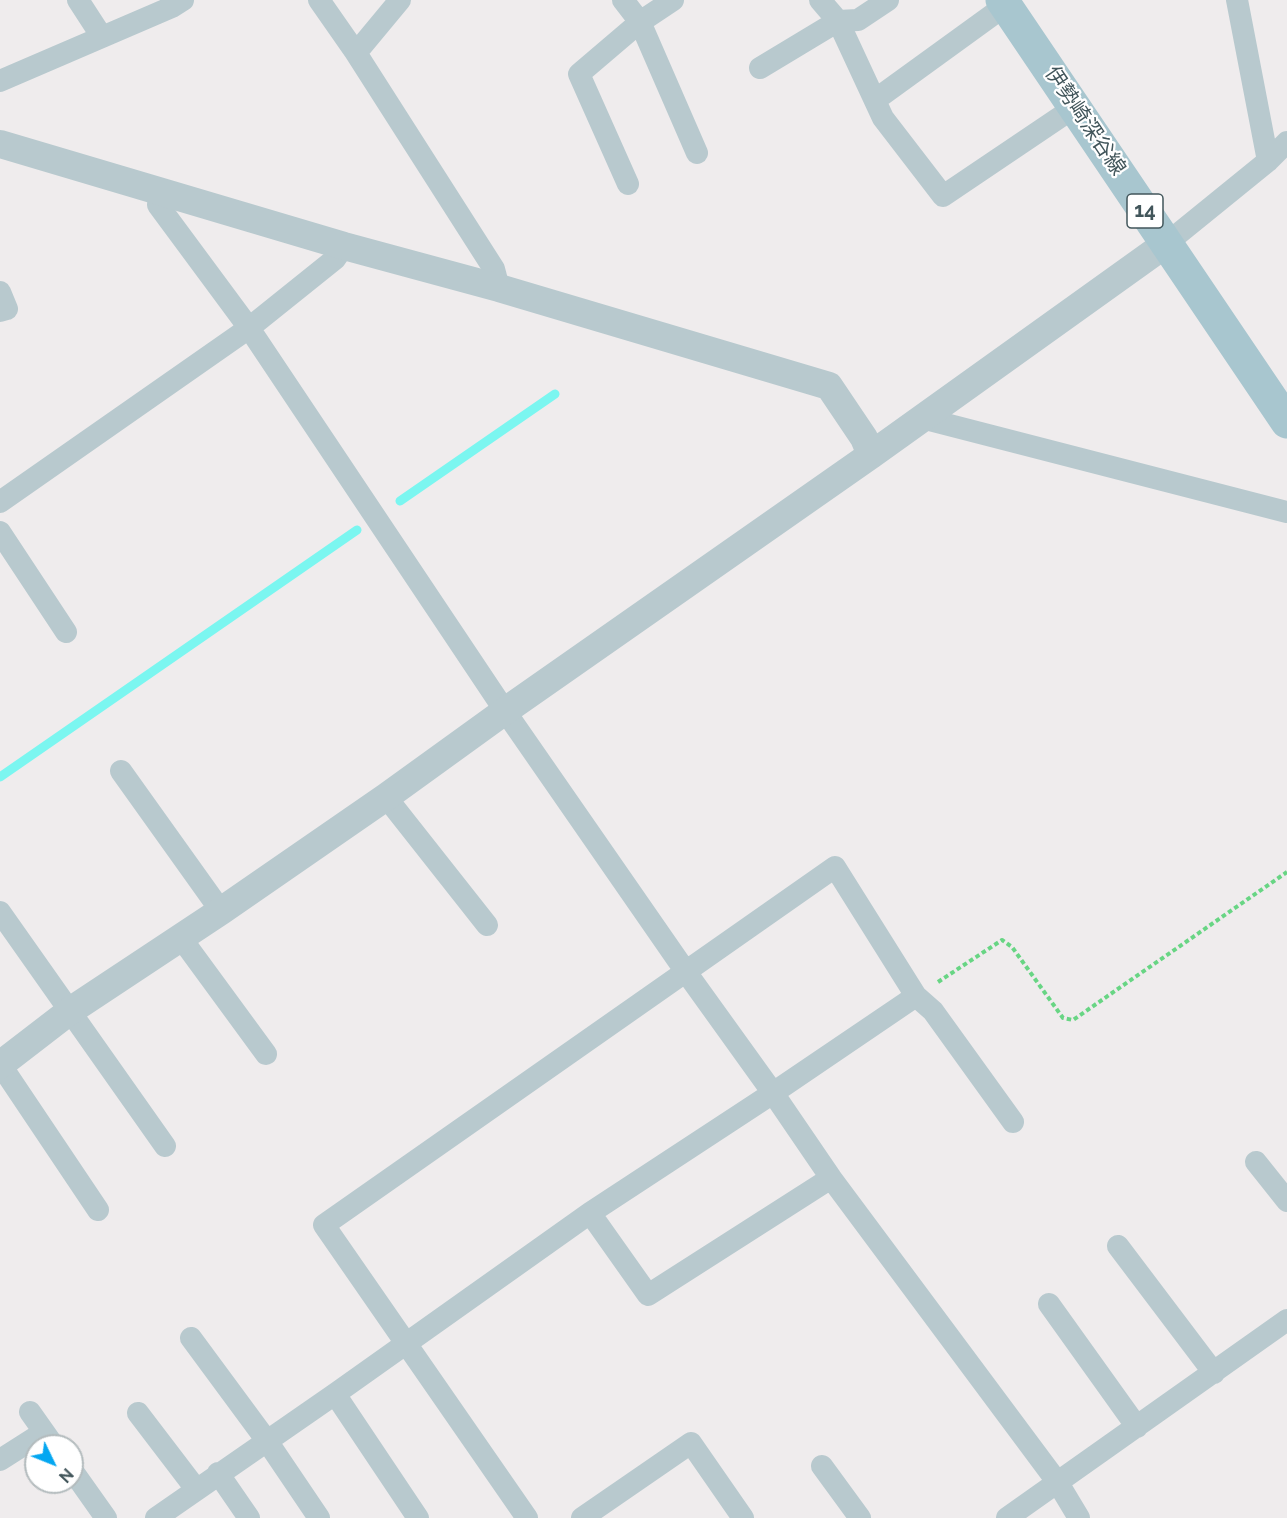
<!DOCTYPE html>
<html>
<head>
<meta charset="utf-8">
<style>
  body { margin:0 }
  #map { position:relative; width:1287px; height:1518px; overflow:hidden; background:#efeced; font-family:Raleway,sans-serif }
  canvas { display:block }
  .north { position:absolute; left:24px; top:1434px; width:60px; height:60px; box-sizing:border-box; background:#fff; border:2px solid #b3bbbd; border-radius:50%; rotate:133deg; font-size:16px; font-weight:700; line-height:24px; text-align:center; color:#42565b }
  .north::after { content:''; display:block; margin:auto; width:21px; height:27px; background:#04a7f1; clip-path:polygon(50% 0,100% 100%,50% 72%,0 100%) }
</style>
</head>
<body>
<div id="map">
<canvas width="1287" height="1518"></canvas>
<div class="north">N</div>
</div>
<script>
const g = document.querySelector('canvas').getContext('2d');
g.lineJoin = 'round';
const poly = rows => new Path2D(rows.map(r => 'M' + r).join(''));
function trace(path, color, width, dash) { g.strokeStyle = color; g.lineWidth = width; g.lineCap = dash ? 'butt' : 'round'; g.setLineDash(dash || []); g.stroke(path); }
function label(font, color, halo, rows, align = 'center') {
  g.font = font + ' Raleway,"Noto Sans JP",sans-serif'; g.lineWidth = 4.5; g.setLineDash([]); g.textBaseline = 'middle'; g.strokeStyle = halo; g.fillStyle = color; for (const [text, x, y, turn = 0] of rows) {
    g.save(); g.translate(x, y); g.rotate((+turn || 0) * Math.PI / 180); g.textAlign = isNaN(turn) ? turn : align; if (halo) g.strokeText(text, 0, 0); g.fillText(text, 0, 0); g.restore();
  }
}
trace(poly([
  [400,501,555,394],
  [0,777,357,530]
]), '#7bf6f0', 9);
trace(poly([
  [938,982,1002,940,1012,947,1063,1018,1073,1020,1287,872]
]), '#68d584', 4, [4.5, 3]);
trace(poly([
  [78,0,102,37],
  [319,0,356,53,494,269,499,288],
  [623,0,640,22,697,153],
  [820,0,838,21,858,20,888,0],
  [1237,0,1268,161],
  [356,53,400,0],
  [760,68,838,21,883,118,943,196,1075,107],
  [0,81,172,7,183,0],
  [875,100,1006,5],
  [628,184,579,74,640,22,673,0],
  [159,192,158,205,249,328,505,711,686,972,773,1093,831,1178,1058,1483,1079,1518],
  [1167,243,1268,161,1287,142],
  [0,292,7,309,0,311],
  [922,418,1287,512],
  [0,502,249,328,335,259,344,246],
  [0,532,66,632],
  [121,771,221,911],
  [386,797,487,925],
  [0,912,165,1146],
  [181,938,266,1054],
  [0,1064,98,1210],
  [1256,1162,1287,1201],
  [590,1213,648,1295,831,1178],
  [1118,1246,1214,1373],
  [1049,1304,1137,1427],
  [191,1338,267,1441,319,1518],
  [335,1394,418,1518],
  [30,1412,54,1446],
  [138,1413,196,1489],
  [0,1460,44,1432],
  [822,1466,860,1518],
  [72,1470,106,1518],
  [218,1473,249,1518],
  [156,1518,335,1394,590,1213,773,1093,916,996],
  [527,1518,324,1225,835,867,916,996,933,1011,1013,1122],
  [582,1518,691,1443,743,1518],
  [1007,1518,1287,1320]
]), '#b8c9ce', 22);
trace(poly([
  [0,144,344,246,499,288,829,386,864,438,871,455],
  [0,1065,70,1011,221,911,386,797,505,711,871,455,1167,243]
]), '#b8c9ce', 28);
trace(poly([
  [1002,0,1287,422]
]), '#a8c6cf', 33);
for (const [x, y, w] of [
  [1145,211,36]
]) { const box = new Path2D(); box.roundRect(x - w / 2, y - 17, w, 34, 4.5); g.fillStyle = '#fff'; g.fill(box); trace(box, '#42565b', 1.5); }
label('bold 20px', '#42565b', null, [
  ["14",1145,211]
]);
label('21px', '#42565b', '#fff', [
  ["伊勢崎深谷線",1085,121,56]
]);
</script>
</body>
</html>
